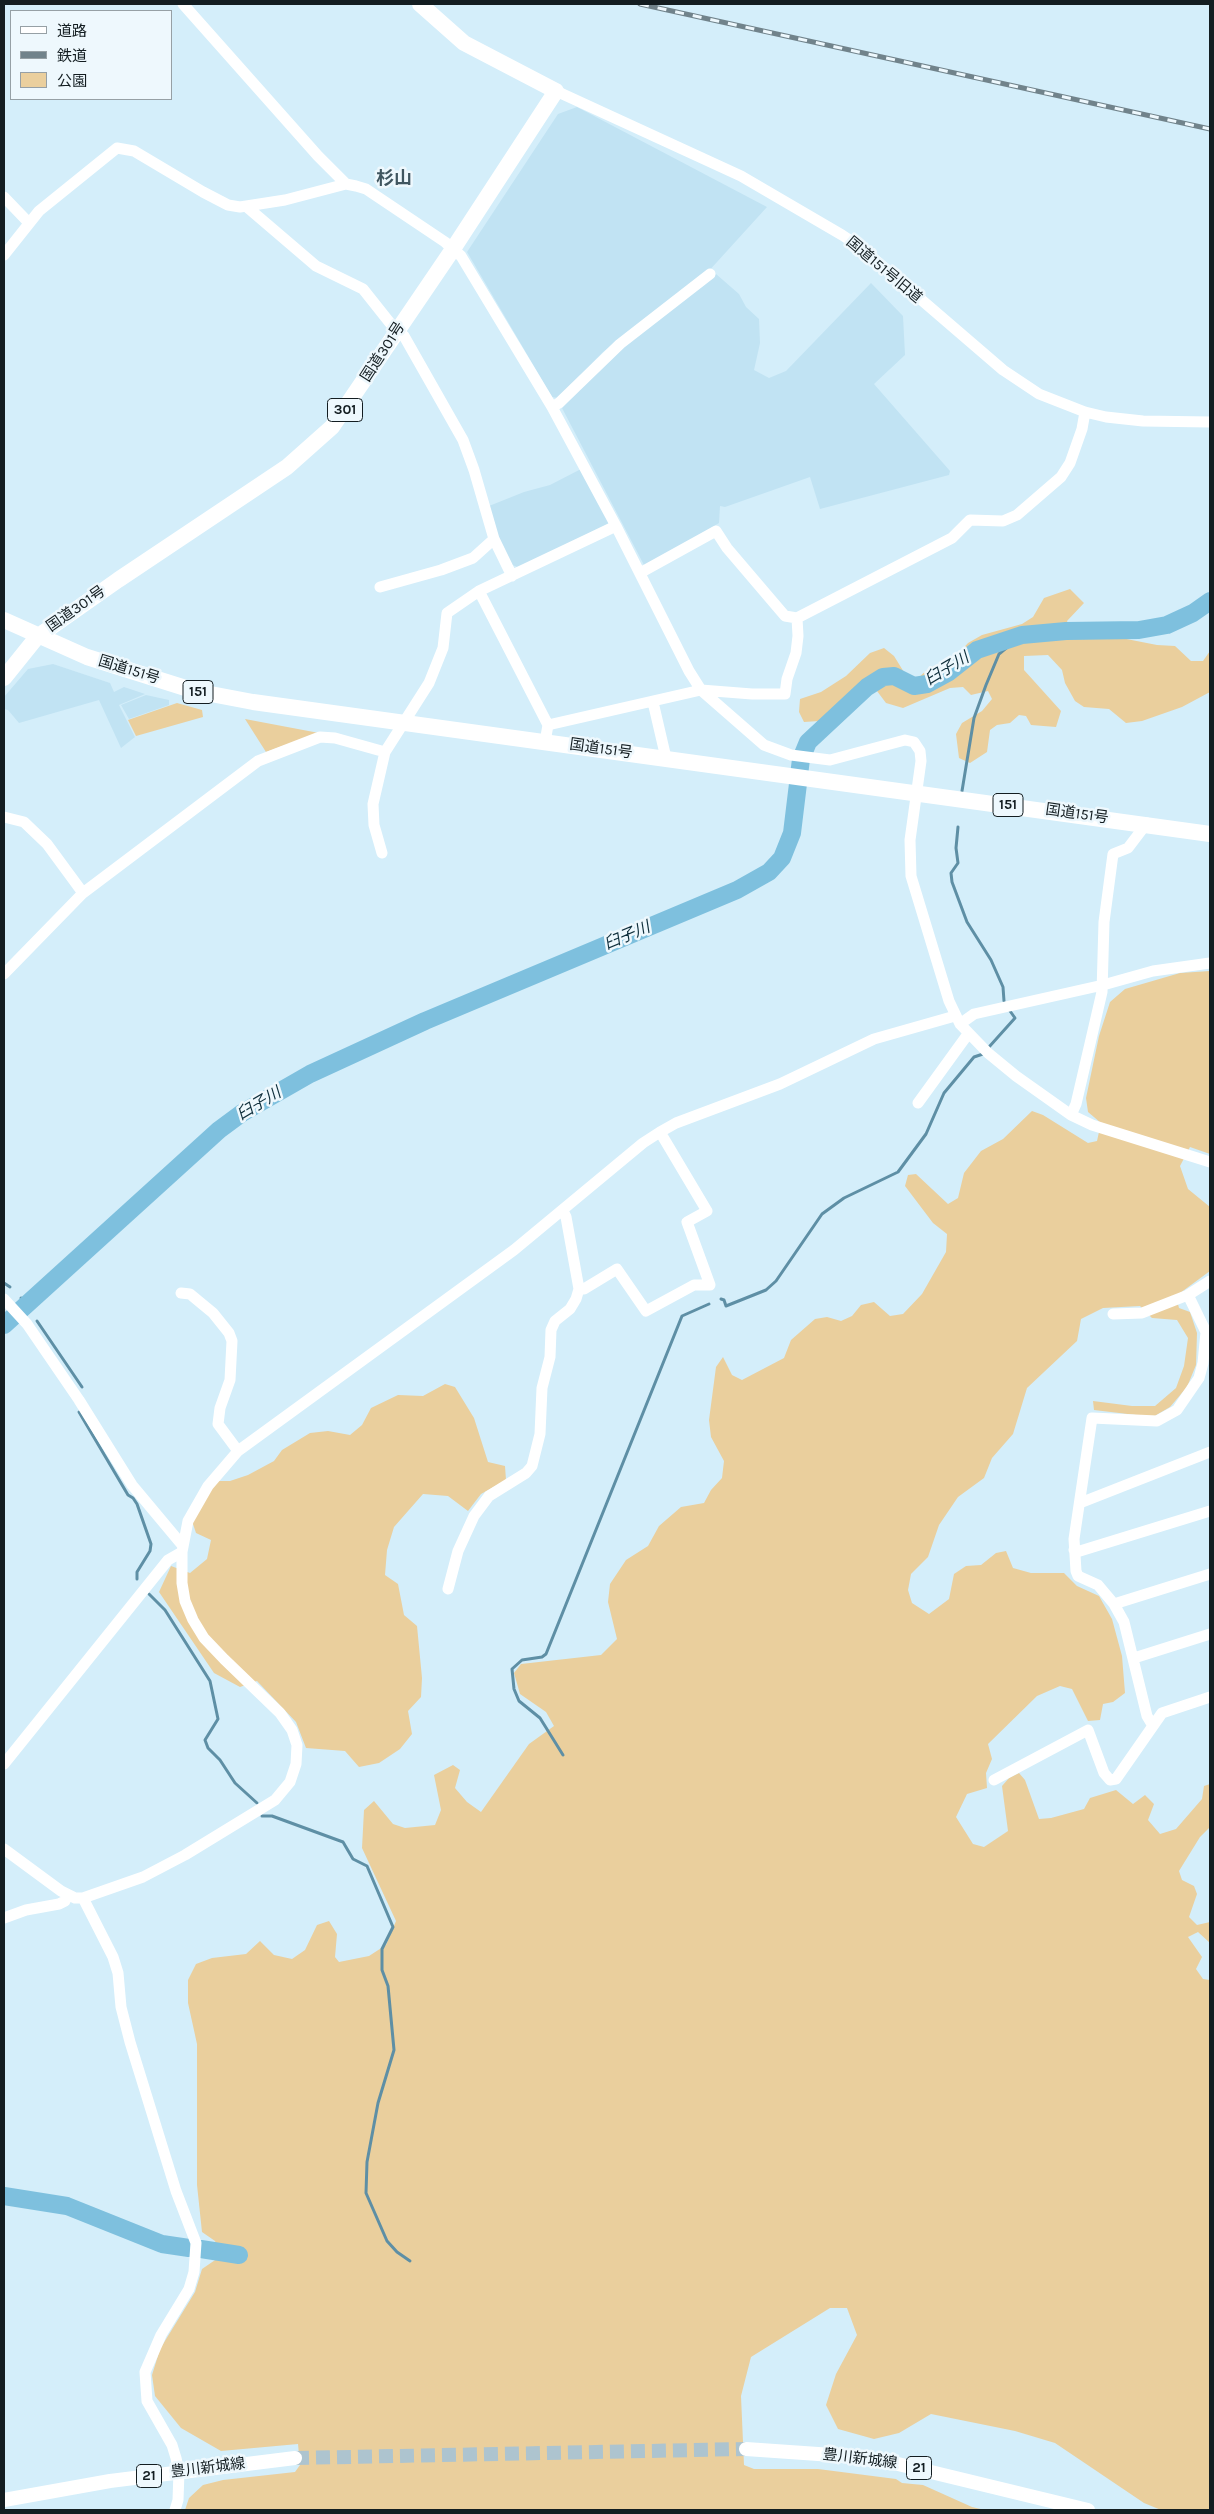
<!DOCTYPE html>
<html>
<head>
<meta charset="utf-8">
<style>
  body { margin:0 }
  #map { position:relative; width:1214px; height:2514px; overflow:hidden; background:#d4eefa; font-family:Karla,"Noto Sans JP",sans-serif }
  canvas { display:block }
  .frame { position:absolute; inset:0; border:5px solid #131d21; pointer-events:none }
  .legend { position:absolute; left:10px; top:10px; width:162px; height:90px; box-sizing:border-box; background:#eef8fd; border:1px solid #96a0a5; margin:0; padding:6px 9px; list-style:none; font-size:15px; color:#131d21 }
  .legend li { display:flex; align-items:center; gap:10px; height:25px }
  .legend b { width:25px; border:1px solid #96a0a5 }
</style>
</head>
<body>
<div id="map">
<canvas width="1214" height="2514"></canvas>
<div class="frame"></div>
<ul class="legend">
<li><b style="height:6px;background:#fff"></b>道路</li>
<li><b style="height:6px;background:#71838b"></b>鉄道</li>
<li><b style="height:14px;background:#eacf9d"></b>公園</li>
</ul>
</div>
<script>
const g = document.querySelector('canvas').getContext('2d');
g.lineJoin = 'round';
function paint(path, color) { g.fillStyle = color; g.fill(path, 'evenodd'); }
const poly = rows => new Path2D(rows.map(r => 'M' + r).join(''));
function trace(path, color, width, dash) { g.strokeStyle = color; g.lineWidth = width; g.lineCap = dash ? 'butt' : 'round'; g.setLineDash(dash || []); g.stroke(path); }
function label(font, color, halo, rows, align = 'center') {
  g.font = font + ' Karla,"Noto Sans JP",sans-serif'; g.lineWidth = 5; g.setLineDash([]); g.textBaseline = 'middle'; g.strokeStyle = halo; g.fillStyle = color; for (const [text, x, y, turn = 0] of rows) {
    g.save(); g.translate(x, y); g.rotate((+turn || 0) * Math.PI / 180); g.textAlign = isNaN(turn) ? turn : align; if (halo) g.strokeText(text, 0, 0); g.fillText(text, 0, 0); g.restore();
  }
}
paint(poly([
  [577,107,767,207,707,273,603,352,558,398,552,397,467,252,558,114],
  [716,274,739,294,746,307,759,319,760,343,754,370,769,378,786,371,871,283,903,316,905,355,874,384,950,471,949,475,820,509,810,477,725,507,720,506,719,523,649,566,644,565,562,408,626,341],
  [581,469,609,523,520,568,510,564,497,535,489,506,524,492,550,485],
  [53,664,110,683,114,692,124,687,145,694,119,705,135,737,121,748,99,700,19,723,8,710,4,709,4,697,28,669],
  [146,695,169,700,169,705,129,719,121,705]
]), '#c1e3f3');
paint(poly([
  [1070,589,1084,603,1067,621,1073,634,1101,634,1157,645,1175,646,1191,661,1203,661,1210,651,1210,692,1182,707,1142,721,1126,723,1109,709,1084,707,1075,701,1065,683,1062,670,1048,655,1024,656,1024,670,1061,711,1056,727,1031,725,1026,716,1019,715,1010,723,997,725,990,730,987,752,970,763,959,758,956,734,962,723,982,711,992,699,988,691,971,695,963,687,950,688,903,708,886,703,877,691,863,685,819,721,804,722,799,712,800,699,821,692,846,676,870,653,884,648,894,656,907,677,917,679,929,668,954,658,968,643,982,635,1022,624,1033,617,1044,598],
  [177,703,202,710,203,717,136,736,128,720],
  [245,719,319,733,266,752],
  [1210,971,1210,1154,1190,1147,1180,1166,1188,1189,1210,1207,1210,1271,1176,1296,1179,1308,1190,1312,1197,1333,1196,1365,1187,1387,1170,1407,1153,1417,1094,1410,1093,1401,1132,1406,1155,1406,1176,1388,1184,1366,1188,1338,1177,1320,1152,1318,1140,1306,1103,1308,1081,1319,1077,1341,1027,1388,1013,1434,992,1458,984,1478,958,1497,939,1525,928,1557,911,1574,908,1590,912,1603,929,1614,949,1599,954,1574,966,1566,981,1565,996,1553,1006,1551,1013,1568,1031,1573,1064,1573,1077,1586,1099,1596,1112,1619,1122,1656,1125,1693,1113,1702,1103,1704,1100,1720,1088,1721,1072,1689,1060,1686,1037,1696,988,1744,992,1759,986,1773,987,1788,967,1794,956,1817,973,1844,984,1847,1008,1831,1002,1786,1009,1778,1019,1773,1025,1780,1039,1819,1051,1818,1084,1809,1090,1798,1116,1790,1133,1804,1145,1795,1154,1804,1148,1820,1160,1834,1176,1829,1202,1799,1204,1786,1210,1784,1210,1827,1200,1837,1179,1871,1182,1880,1194,1886,1197,1894,1189,1917,1197,1925,1210,1922,1210,1943,1198,1932,1188,1937,1202,1957,1196,1969,1203,1979,1210,1980,1210,2510,1161,2510,1144,2503,1055,2443,1015,2431,931,2414,899,2433,874,2439,838,2429,826,2405,836,2374,857,2335,847,2308,830,2308,751,2357,741,2396,744,2465,754,2469,818,2469,896,2479,902,2483,923,2485,972,2507,985,2510,185,2510,189,2498,203,2485,223,2480,295,2472,300,2465,298,2444,221,2451,181,2428,155,2396,152,2375,160,2349,195,2292,202,2269,221,2256,215,2241,202,2232,197,2185,197,2044,188,2003,188,1980,196,1964,212,1958,246,1954,260,1941,274,1955,292,1959,305,1950,317,1925,329,1921,337,1934,335,1957,339,1962,369,1956,386,1945,396,1921,362,1848,364,1810,374,1801,393,1824,405,1828,435,1825,441,1810,434,1775,453,1765,460,1770,455,1788,467,1802,481,1812,529,1744,554,1726,546,1712,520,1694,514,1673,521,1664,601,1655,617,1639,608,1602,610,1584,626,1560,648,1546,659,1526,681,1507,704,1503,711,1490,722,1478,724,1461,711,1437,709,1420,716,1367,723,1357,732,1375,742,1380,784,1358,791,1340,815,1319,827,1317,841,1321,852,1316,861,1305,874,1302,890,1316,903,1314,922,1294,946,1252,947,1234,933,1223,905,1186,908,1175,916,1174,948,1204,958,1198,964,1173,981,1151,1003,1139,1032,1111,1043,1115,1088,1143,1097,1141,1101,1123,1088,1112,1086,1098,1099,1036,1110,1002,1125,989,1180,973],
  [445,1384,455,1387,474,1418,488,1462,505,1466,506,1480,481,1494,468,1511,448,1496,423,1494,394,1527,387,1550,385,1575,398,1584,404,1615,417,1626,422,1678,421,1697,408,1711,412,1734,400,1749,379,1763,359,1767,345,1751,306,1748,296,1722,257,1681,240,1687,214,1673,159,1592,171,1566,190,1573,207,1559,211,1540,196,1533,192,1521,214,1481,230,1481,248,1475,274,1461,282,1450,310,1433,328,1431,350,1435,362,1425,371,1408,398,1395,423,1396]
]), '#eacf9d');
trace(poly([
  [962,791,974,718,986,685,999,654,1022,635],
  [958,827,956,848,958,863,951,873,952,882,967,922,991,960,1003,987,1004,1001],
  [989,1047,1015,1018,1010,1011],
  [4,1283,10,1287],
  [21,1298,29,1312],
  [721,1299,724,1300,726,1306,766,1290,776,1281,822,1214,844,1198,898,1172,926,1134,944,1093,974,1057,983,1054],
  [37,1321,82,1387],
  [79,1412,128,1495,133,1498,137,1504,151,1544,150,1551,137,1572,137,1579],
  [149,1594,165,1610,210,1681,218,1719,205,1740,208,1748,220,1760,235,1783,257,1803],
  [563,1755,540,1718,519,1701,514,1689,512,1669,522,1660,542,1657,546,1654,682,1316,709,1304],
  [262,1816,272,1816,343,1842,353,1859,367,1866,393,1927,382,1949,382,1970,388,1986,394,2050,378,2103,367,2162,366,2193,387,2241,397,2252,410,2261]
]), '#5e8fa5', 3);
trace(poly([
  [4,1325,219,1130,242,1113,310,1074,425,1021,737,890,769,872,782,858,792,833,801,759,808,742,867,687,883,677,894,676,914,686,927,684,949,672,977,650,1022,635,1066,631,1139,630,1167,625,1193,613,1210,601],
  [4,2196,67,2206,162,2244,189,2248],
  [201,2249,239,2255]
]), '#7ec0de', 18);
trace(poly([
  [295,2458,746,2449]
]), '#adc4cf', 14, [14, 7]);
trace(poly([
  [183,4,318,156,346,184],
  [556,91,741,176,842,235,860,247,1003,370,1039,394,1085,412,1106,417,1143,421,1210,422],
  [4,197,29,223],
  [247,207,316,266,363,289,390,323,404,336,463,440,474,470,494,539,512,576],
  [4,255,39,211,117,148,134,151,203,192,228,205,240,207,285,200,346,184,356,186,366,189,445,242,461,256,552,407,616,526,689,671,701,690,764,745,791,755,830,760,905,740,914,742,920,751,921,761,910,840,911,876,949,1001,960,1024,988,1053,1016,1076,1071,1115,1092,1125,1210,1162],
  [552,407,559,403,620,344,710,274],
  [640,573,716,531,727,548,779,609,785,616,797,618,952,538,970,520,1003,521,1017,515,1061,477,1070,463,1082,429,1085,412],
  [380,587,441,570,473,558,494,539],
  [479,591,548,725,545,742],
  [653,702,666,758],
  [548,725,701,690,752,694,785,694,787,679,796,653,798,636,797,618],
  [4,817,24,822,47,844,83,893],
  [382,853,374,825,373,804,385,752,429,683,443,648,447,613,479,591,616,526],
  [4,974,83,893,258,761,320,737,335,738,385,752],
  [960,1024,974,1014,1103,985,1153,971,1210,963],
  [918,1103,968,1034],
  [1071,1115,1076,1104,1102,992,1104,922,1113,854,1128,848,1147,823],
  [579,1289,584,1289,617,1269,646,1311,694,1285,710,1285,687,1222,707,1211,660,1132],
  [181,1293,190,1294,213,1313,229,1333,232,1341,230,1380,220,1408,218,1424,238,1451],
  [4,1299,27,1324,79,1400,132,1485,183,1546],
  [1113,1314,1142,1313,1188,1295,1210,1281],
  [1080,1503,1210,1452],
  [1074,1550,1080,1551,1210,1511],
  [448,1589,458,1551,474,1516,489,1496,526,1473,532,1466,540,1434,542,1388,550,1357,551,1330,555,1321,570,1309,576,1299,579,1289,566,1217,563,1211],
  [1114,1604,1210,1574],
  [1134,1658,1210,1634],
  [1153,1726,1147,1716,1124,1622,1114,1604,1098,1585,1078,1576,1076,1571,1074,1539,1092,1418,1157,1421,1177,1410,1199,1378,1203,1363,1206,1332,1188,1295],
  [4,1764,168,1560,182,1552,188,1521,208,1486,238,1451,514,1250,643,1143,660,1132,676,1123,780,1084,874,1039,955,1016],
  [994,1780,1088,1730,1104,1773,1110,1780,1116,1779,1162,1713,1210,1697],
  [4,1849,61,1891,75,1898,83,1898],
  [4,1918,26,1910,59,1904,65,1901,67,1895],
  [175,2510,178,2500,179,2472,176,2458,172,2445,147,2401,145,2372,161,2335,189,2289,194,2272,196,2243,176,2191,130,2042,121,2007,118,1973,113,1957,83,1898,143,1877,185,1855,275,1800,290,1782,296,1764,297,1745,292,1730,280,1713,224,1659,204,1638,193,1620,185,1601,182,1583,182,1552]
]), '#fff', 11);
trace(poly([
  [746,2449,847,2456,898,2464,1088,2510],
  [4,2500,110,2481,295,2458]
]), '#fff', 14);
trace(poly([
  [4,620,87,657,195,691,253,702,1210,834],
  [4,678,37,637,118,580,287,467,332,427,453,249,556,91,464,43,420,4]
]), '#fff', 16);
const rail = poly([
  [640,4,1210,129]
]);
trace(rail, '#71838b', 5);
trace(rail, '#eef8fd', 3, [9]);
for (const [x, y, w] of [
  [345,410,35],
  [198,692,30],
  [1008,805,30],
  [919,2468,25],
  [149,2476,25]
]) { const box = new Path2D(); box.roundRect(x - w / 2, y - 11.5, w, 23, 4); g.fillStyle = '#eef8fd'; g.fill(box); trace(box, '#131d21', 1); }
label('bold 14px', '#131d21', null, [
  ["301",345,410],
  ["151",198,692],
  ["151",1008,805],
  ["21",919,2468],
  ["21",149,2476]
]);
label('15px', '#131d21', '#eef8fd', [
  ["国道151号旧道",884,270,40],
  ["国道301号",383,352,-57],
  ["国道301号",76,609,-35],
  ["国道151号",129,670,17],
  ["国道151号",601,749,8],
  ["国道151号",1077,814,8],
  ["豊川新城線",860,2459,7],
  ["豊川新城線",208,2468,-7]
]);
label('italic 16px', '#0e2e3b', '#eef8fd', [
  ["臼子川",947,669,-31],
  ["臼子川",627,936,-23],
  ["臼子川",259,1104,-31]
]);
label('bold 18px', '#405660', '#eef8fd', [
  ["杉山",394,179]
]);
</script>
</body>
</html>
